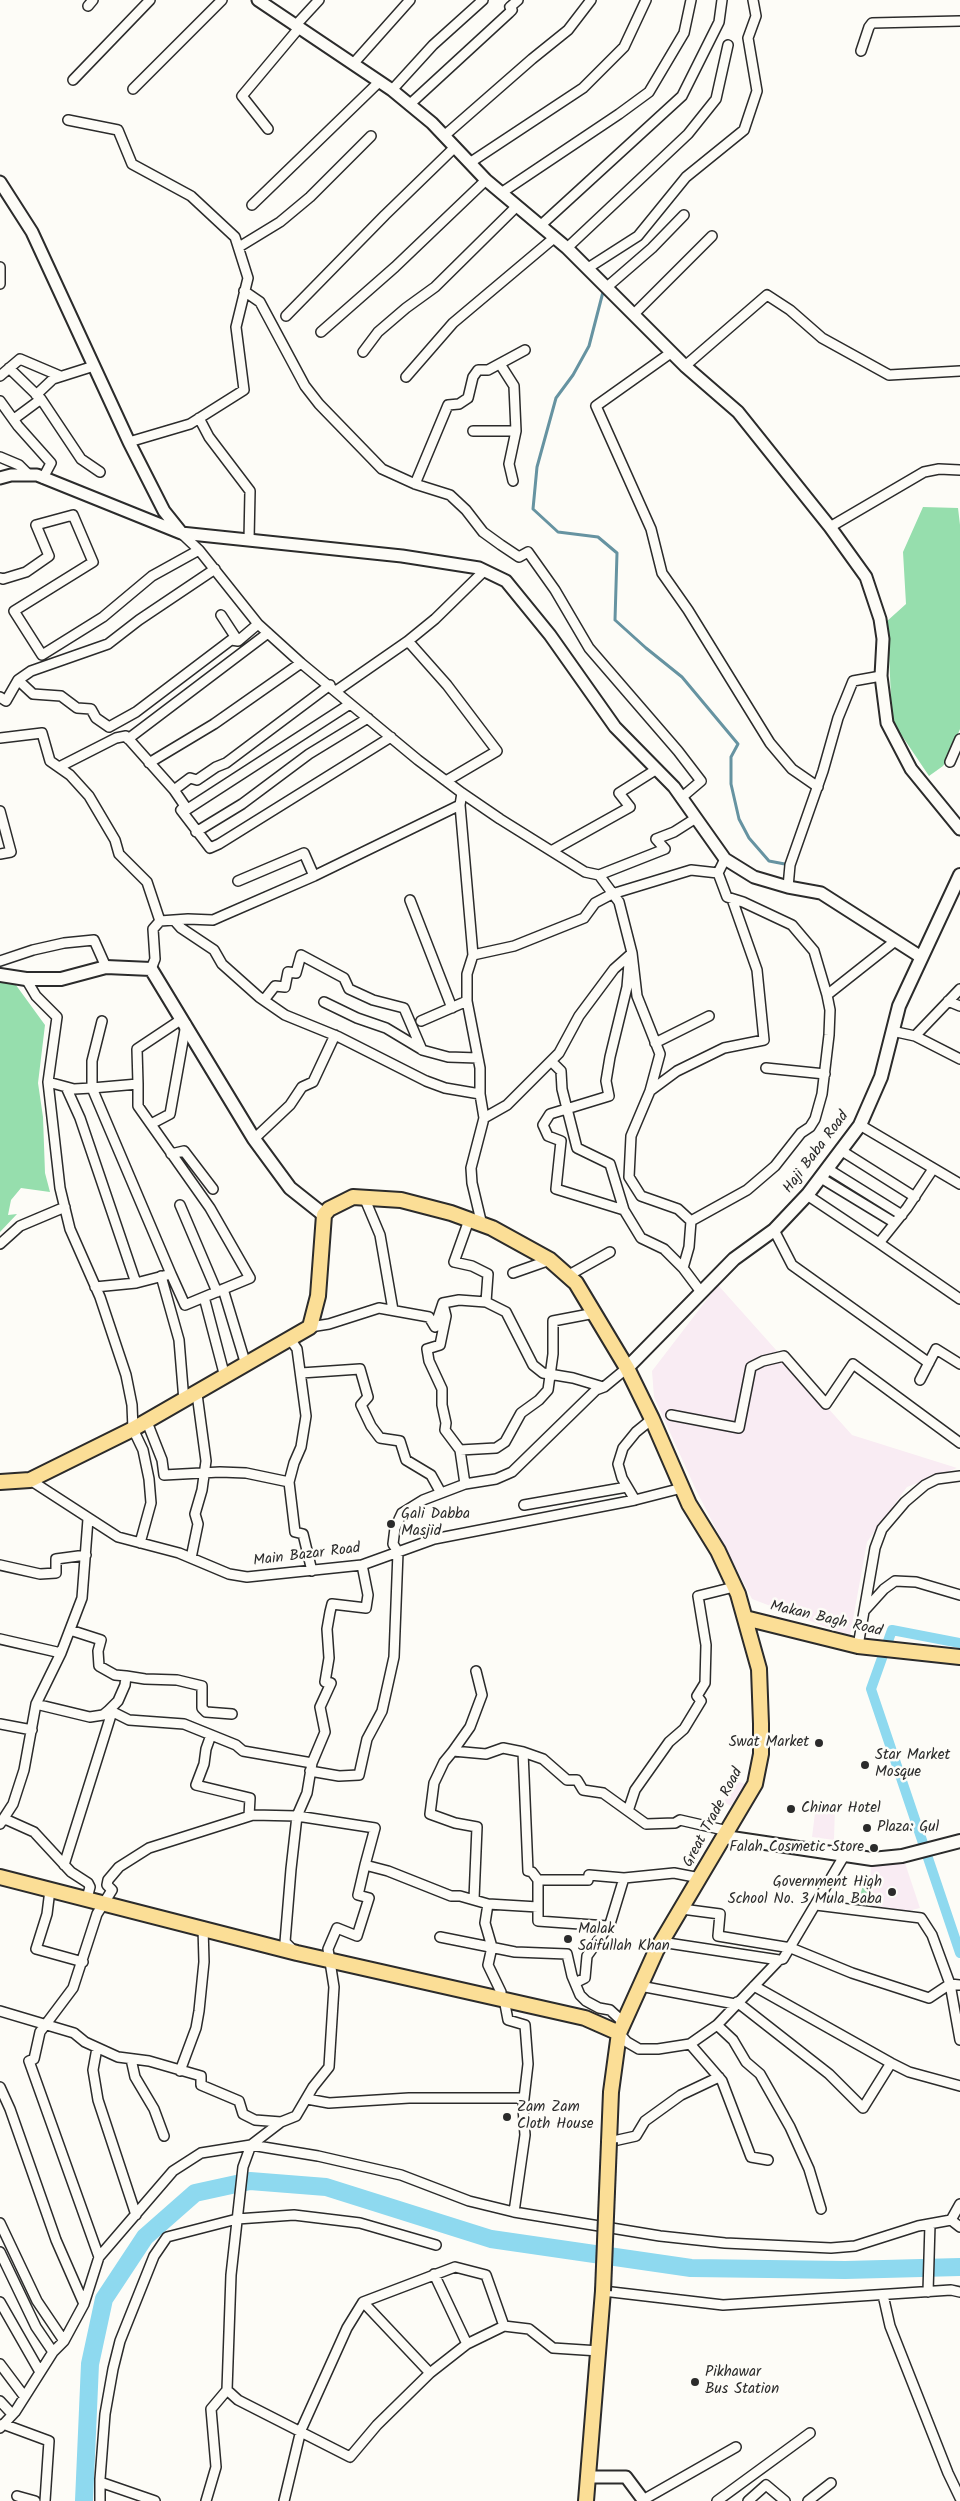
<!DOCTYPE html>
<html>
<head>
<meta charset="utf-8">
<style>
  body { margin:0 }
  canvas { display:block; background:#fdfcf7 }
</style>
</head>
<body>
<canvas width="960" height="2501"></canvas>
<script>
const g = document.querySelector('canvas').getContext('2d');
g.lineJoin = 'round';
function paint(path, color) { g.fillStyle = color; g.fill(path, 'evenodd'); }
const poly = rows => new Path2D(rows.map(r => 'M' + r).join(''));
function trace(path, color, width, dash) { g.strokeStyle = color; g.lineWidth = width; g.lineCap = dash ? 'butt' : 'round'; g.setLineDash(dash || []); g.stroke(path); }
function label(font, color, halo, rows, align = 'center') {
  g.font = font + ' Kalam,sans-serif'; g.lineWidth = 5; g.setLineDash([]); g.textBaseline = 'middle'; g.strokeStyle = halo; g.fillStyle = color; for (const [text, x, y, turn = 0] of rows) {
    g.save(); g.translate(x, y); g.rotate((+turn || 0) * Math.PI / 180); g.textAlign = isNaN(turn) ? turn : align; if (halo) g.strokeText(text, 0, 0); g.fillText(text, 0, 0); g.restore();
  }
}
paint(poly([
  [718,1285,852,1435,957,1468,907,1487,867,1542,850,1636,752,1599,696,1490,654,1397,652,1371],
  [734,1780,753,1787,739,1811,724,1802],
  [816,1805,835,1806,834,1840,812,1837],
  [903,1857,920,1908,904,1912,870,1909,871,1859]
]), '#f9ecf3');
paint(poly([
  [923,507,958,508,960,525,960,729,948,758,943,766,929,776,892,721,888,631,880,619,886,622,906,604,903,552],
  [0,981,13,981,45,1025,38,1083,43,1117,45,1173,50,1192,21,1188,11,1200,8,1215,17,1214,0,1232],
  [865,1876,871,1877,868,1907,858,1905]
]), '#96dead');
trace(poly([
  [603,292,589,346,573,375,556,398,537,467,533,509,558,532,598,537,617,553,615,620,646,648,682,677,738,744,731,757,731,784,739,819,749,838,769,861,790,865]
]), '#6693a1', 3);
trace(poly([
  [960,1643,892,1630,871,1689,960,1953]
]), '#8ed9ef', 10);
trace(poly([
  [84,2501,90,2364,104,2299,145,2237,195,2193,250,2181,326,2187,491,2239,691,2268,845,2270,960,2267]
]), '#8ed9ef', 18);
const minor = poly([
  [88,6,93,0],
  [295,26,319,0],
  [861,51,869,27,872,23,960,21],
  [353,64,410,0],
  [73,80,150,0],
  [133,89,222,0],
  [392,90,433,45,483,0],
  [409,105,509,13,512,10,510,7,518,0],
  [68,120,118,130,132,164,191,196,235,237,248,278,236,327,244,390,190,424,129,442],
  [268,129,242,96,299,28],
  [444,136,532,59,568,30,591,0],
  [471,162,583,88,624,47,646,0],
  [501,193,619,114,649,92,684,33,691,0],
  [252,205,379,82],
  [540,226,682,96,719,22,722,0],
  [239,247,280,222,310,197,371,136],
  [567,248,688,134,716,99,728,45],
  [0,267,0,284],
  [588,268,638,236,686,177,744,130,757,91,748,38,756,16,753,0],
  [607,287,652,248,684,215],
  [244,291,260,302,305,386,319,404,382,469,415,484,450,495,466,510,483,532,501,545,519,557,528,552,555,590,589,648,678,751,701,781,681,798],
  [634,314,712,236],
  [286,316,385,215,455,147],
  [321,332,395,267,486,180],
  [363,352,378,332,406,308,435,287,517,206],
  [672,352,596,406,651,529,662,573,688,610,770,743,792,769,818,787],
  [500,364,514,386,516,431,509,464,513,481],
  [685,366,767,295,790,310,822,338,889,375,960,371],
  [9,368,41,399,81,459,100,472],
  [0,376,20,359,60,376],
  [406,377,453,323,554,238],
  [36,395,53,379,94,366],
  [0,401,18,426,51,463,43,478],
  [199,418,209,437,250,491,249,540],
  [14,419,41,399],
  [473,431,516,431],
  [0,457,19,465,28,474],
  [415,484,448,405,459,404,468,398,473,377,478,370,488,370,525,350],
  [830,527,924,472,939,469,960,470],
  [181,533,199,550,258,624,301,663,418,760,462,793,500,819,585,872,599,875,665,849,656,839,674,832,696,818],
  [0,578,3,579,26,572,49,556,36,525,73,515,93,562,14,611,42,655,103,617,152,576,199,550],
  [221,615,238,641],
  [408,641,435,619,484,571],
  [18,680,33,694,61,696,77,708,91,709,96,718,109,727,136,712,231,640,238,641,258,624],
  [336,691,408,641,447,685,497,751,446,781],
  [0,697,6,701,18,680,31,671,108,644,139,620,215,569],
  [0,738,42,733,50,761,70,775,89,796,115,840,119,854,147,882,160,921],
  [128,739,268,633],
  [950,762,960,739],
  [149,763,214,724,301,663],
  [59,767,116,738,126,736,174,790,185,806,181,810,210,848,219,844,391,737],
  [174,790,190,778,197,780,216,767,226,763,330,685],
  [462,793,460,805,473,955,467,974,467,1001,480,1068,480,1094,484,1118,471,1168,472,1183,482,1225],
  [0,811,11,852,0,854],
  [183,812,350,704],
  [196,832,242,804,309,754,368,718],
  [553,850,630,807,619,793,657,769],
  [599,875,619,902,632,953,637,996,660,1054,650,1091,631,1136,629,1177,641,1196,678,1209,691,1221,689,1247,683,1268,701,1292],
  [238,881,304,853,314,876],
  [788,887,790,865,823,771,838,718,853,681,881,676],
  [410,900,452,1008],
  [174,920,181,928,214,950,222,964,259,997,285,1015,339,1037,426,1081,445,1088,480,1094],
  [473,955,514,946,584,918,595,903,612,894,691,870,718,873],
  [0,961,33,950,64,943,94,940,106,967],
  [151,969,155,959,153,929,160,921,188,919,213,920,222,916,314,876,460,805],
  [26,979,36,996,57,1017,48,1082,60,1188,70,1229,100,1297,126,1375,132,1405,133,1429,143,1450,149,1479,151,1503,140,1543],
  [827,995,894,942],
  [264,1000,275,986,285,987,288,972,296,973,301,955,344,978,349,989,373,1000,404,1008,422,1050,448,1057,478,1058],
  [948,1001,960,1006],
  [324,1002,357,1018,386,1028,421,1049],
  [421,1021,467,1001],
  [892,1031,915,1036,960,1059],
  [915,1036,960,989],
  [655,1043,709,1016],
  [551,1061,561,1071,562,1089,577,1148,610,1164,624,1210,641,1238,664,1249,683,1268],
  [766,1068,825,1074],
  [48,1082,74,1089,92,1088,171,1274],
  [138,1084,137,1049,182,1019],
  [66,1087,80,1118,136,1283],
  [650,1091,677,1071,724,1048,764,1040,757,970,732,899],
  [484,1118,507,1105,559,1053,579,1016,614,969,632,953],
  [151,1124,170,1114,186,1024],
  [860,1125,960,1184],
  [254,1139,290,1105,302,1087,313,1082,335,1035],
  [842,1151,915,1197],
  [171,1154,184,1151,213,1189],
  [828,1169,902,1215],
  [933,1169,907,1208,879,1243,960,1299],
  [821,1178,895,1223],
  [807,1195,879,1243],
  [364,1197,380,1235,393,1310],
  [180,1205,217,1292],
  [624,1210,556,1189,561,1141,548,1136,543,1125,550,1114,609,1096,606,1081,610,1057,627,987,629,963],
  [469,1220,454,1262,472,1266,488,1274,486,1302],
  [691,1221,747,1190,775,1166,801,1133,810,1127,815,1119,822,1094,829,1035,830,1010,827,995,814,951,792,925,743,902,727,897,718,873,725,859],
  [774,1230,792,1265,929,1363],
  [0,1244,20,1226,65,1207],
  [513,1273,550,1260],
  [569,1275,610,1252],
  [161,1276,179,1340,184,1401],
  [95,1287,136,1283,171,1274,185,1305,250,1278,210,1208,138,1106,138,1084,92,1088,92,1061,102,1021],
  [223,1289,246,1365],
  [204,1297,225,1377],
  [443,1304,446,1316,440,1345,427,1349,429,1361,442,1389,442,1405,446,1423,445,1430,460,1450,465,1484],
  [310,1327,329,1324,379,1308,429,1317,435,1327,443,1303,459,1300,486,1302,506,1312,533,1365,543,1373,573,1378,603,1387],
  [290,1339,297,1349,306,1416,301,1447,294,1463,289,1482,295,1532,303,1534,312,1571],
  [301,1373,360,1369,368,1397,361,1405,371,1426,380,1438,400,1441,406,1460,431,1475,441,1493],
  [920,1380,936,1349,960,1364],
  [671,1415,739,1428,751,1367,763,1361,784,1356,826,1404,853,1364,960,1443],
  [147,1422,162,1460,164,1475,220,1472,246,1473,289,1482],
  [460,1450,496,1448,505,1442,521,1413,539,1400,548,1390,553,1354,553,1321,595,1313],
  [30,1480,118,1537,179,1553,229,1574,247,1577,362,1565,434,1539,635,1500,682,1488],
  [635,1500,622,1478,618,1464,623,1448,636,1432,652,1419],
  [524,1505,627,1487],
  [191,1558,198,1524,195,1514,202,1490,206,1461,197,1394],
  [0,1565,40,1574,56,1573,56,1559,86,1555],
  [865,1610,884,1589,895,1581,916,1582,960,1595],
  [70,1630,101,1640,98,1651,99,1666,115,1675,126,1676],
  [0,1639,61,1653],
  [858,1646,875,1548,882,1529,905,1502,925,1485,937,1479,960,1476],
  [476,1671,482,1695,470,1727,453,1751,486,1754,503,1748,523,1752,543,1759,567,1780,577,1780,583,1790,603,1793,646,1824,675,1823,680,1820,728,1831],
  [36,1704,90,1717,103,1715,109,1710,129,1720,184,1724,236,1745,243,1751,312,1763],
  [109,1710,118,1701,125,1685,126,1676,145,1679,177,1680,202,1686,202,1708,206,1712,232,1714],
  [0,1724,32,1730],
  [211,1735,206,1749,204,1764,196,1785,250,1798,249,1816],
  [453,1751,444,1762,434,1783,430,1814,455,1823,477,1827,474,1899],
  [523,1752,528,1871,532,1872,538,1880,538,1921,608,1926],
  [310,1771,339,1776,359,1775,367,1739,382,1711,394,1657,398,1552,393,1544,395,1528,402,1513,423,1500,465,1484,496,1479,512,1472,596,1390,604,1387,627,1368],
  [628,1811,635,1790,669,1742,684,1729,701,1701,697,1696,705,1683,706,1645,698,1596,734,1587],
  [5,1819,34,1832,71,1872,88,1883,90,1887,87,1898],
  [0,1824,13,1804,24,1770,36,1704,61,1653,82,1598,88,1519],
  [64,1865,112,1712],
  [538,1880,588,1880,589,1875,624,1878],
  [50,1890,47,1914,36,1949,83,1962],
  [488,1904,538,1907],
  [816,1905,921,1918,932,1935,950,1984,960,2040],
  [682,1909,720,1914,718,1936,791,1948,852,1973,929,1998,950,1984,960,1985],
  [440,1937,515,1952,567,1954,572,1976,580,1995,586,2001,599,2008,610,2010,623,2022],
  [661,1942,779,1960],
  [293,1950,285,1942,291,1869,297,1816,307,1793,312,1763,325,1732,320,1707,331,1683,325,1682,329,1658,327,1629,330,1612,332,1604,366,1608,368,1595,362,1565],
  [575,1983,585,1978,587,1956,610,1924,624,1878,674,1873,700,1878],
  [640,1986,735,2004],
  [754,1986,891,2063,909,2072,960,2086],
  [504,1999,508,2020,525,2025,528,2064,523,2107,525,2135,514,2212],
  [737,2002,829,2074,863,2108,891,2063],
  [0,2011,74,2033,85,2042,118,2057,149,2061,201,2076,201,2085,239,2101,243,2114,255,2120,281,2122],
  [717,2025,733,2040,746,2062,760,2074,790,2127,809,2169,821,2209],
  [619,2033,627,2042,639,2049,658,2049,690,2044,717,2025,779,1960,783,1959,844,1856],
  [690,2044,722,2081,751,2157,768,2160],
  [97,2048,93,2070,98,2100,136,2215],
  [131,2059,135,2077,154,2109,164,2136],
  [180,2071,196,2028,199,2011,204,1962,203,1927],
  [0,2087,10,2109,56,2240,84,2304],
  [307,2099,329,2103,409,2098,524,2098],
  [609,2142,636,2136,645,2121,681,2095,719,2077],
  [951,2220,960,2227],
  [0,2223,37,2301,64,2341],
  [0,2252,36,2327,53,2352],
  [99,2257,29,2061,34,2059,40,2032,73,1988,97,1914,112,1890,107,1885,108,1880,119,1867,149,1848,253,1815,297,1816,375,1828,365,1865,388,1871,451,1896,460,1896,488,1904,485,1923,492,1947,488,1965,501,1992,500,1998],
  [434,2274,467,2344],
  [603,2291,723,2305,951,2290,960,2292],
  [928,2292,930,2224],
  [883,2295,890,2326,948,2473,960,2498],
  [0,2302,40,2372],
  [363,2302,430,2373],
  [0,2364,24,2396],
  [227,2390,238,2400,350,2457,377,2425,430,2373,467,2344,504,2326,529,2329,553,2348,599,2351],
  [0,2401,12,2414],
  [3,2424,49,2441,45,2501],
  [0,2428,15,2412,53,2352,64,2341,84,2304,99,2257,173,2171,201,2153,251,2145,318,2156,401,2175,469,2201,514,2212,660,2236,725,2243,831,2248,855,2246,918,2226,951,2220,960,2204],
  [100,2482,155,2501],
  [17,2496,35,2501],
  [643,2500,736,2447],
  [100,2501,100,2479,105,2414,113,2369,120,2341,154,2256,167,2237,237,2219,294,2215,360,2223,436,2245],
  [206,2501,216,2467,211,2409,227,2390,231,2275,243,2167,251,2145,281,2122,296,2116,313,2087,329,2067,334,1987,328,1949,337,1928,357,1936,369,1898,358,1895,365,1865],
  [284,2501,301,2430,347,2328,363,2302,455,2267,486,2275,504,2326],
  [717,2501,810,2433],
  [748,2501,766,2485,785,2501],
  [808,2501,831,2483]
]);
const tertiary = poly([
  [258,0,392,90,432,123,486,180,567,248,685,366,738,412,830,527,866,577,880,619,883,639,881,676,887,723,911,769,960,829],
  [0,182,32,232,129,442,164,511,180,531],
  [0,478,11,475,37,475,181,533,402,556,479,568,506,581,550,635,615,727,674,787,725,859,754,877,788,887,821,893,921,957],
  [588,2477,626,2477,644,2501]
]);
const secondary = poly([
  [0,975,26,979,61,979,106,967,151,969,254,1139,290,1188,324,1215],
  [627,1368,734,1259,774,1230,808,1194,860,1125,881,1077,899,1006,960,875],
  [725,1837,872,1859,902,1856,960,1841]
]);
const primary = poly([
  [0,1482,30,1480,133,1429,310,1327,318,1296,324,1215,329,1209,353,1197,401,1200,451,1213,492,1228,550,1260,576,1283,627,1368,652,1419,689,1504,718,1551,738,1594,759,1669,761,1724,761,1754,755,1784,656,1951,619,2033,611,2092,609,2142],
  [745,1618,858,1646,960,1657],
  [0,1877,297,1953,585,2018,619,2033],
  [586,2501,603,2291]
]);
trace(minor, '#2b2b2b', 12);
trace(tertiary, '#2b2b2b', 15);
trace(secondary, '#2b2b2b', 16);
trace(primary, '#2b2b2b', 18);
trace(minor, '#fdfcf7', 9);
trace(tertiary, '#fdfcf7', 11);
trace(secondary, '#fdfcf7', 12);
trace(primary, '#fbde96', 14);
const primaryBridge = poly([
  [603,2291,609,2142]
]);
trace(primaryBridge, '#2b2b2b', 18, []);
trace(primaryBridge, '#fbde96', 14);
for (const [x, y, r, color] of [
  [391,1524,5,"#2b2b2b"],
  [819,1743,5,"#2b2b2b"],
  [865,1765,5,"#2b2b2b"],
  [791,1809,5,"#2b2b2b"],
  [867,1828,5,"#2b2b2b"],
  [874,1848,5,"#2b2b2b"],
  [892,1892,5,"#2b2b2b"],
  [568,1939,5,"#2b2b2b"],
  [507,2117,5,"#2b2b2b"],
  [695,2382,5,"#2b2b2b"]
]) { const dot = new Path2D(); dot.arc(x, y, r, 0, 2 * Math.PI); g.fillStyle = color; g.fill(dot); trace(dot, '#fdfcf7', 2); }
label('15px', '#2b2b2b', '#fdfcf7', [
  ["Haji Baba Road",817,1153,-53],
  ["Main Bazar Road",307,1556,-7],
  ["Makan Bagh Road",826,1620,13],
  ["Great Trade Road",714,1818,-62]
]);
label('15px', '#2b2b2b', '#fdfcf7', [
  ["Gali Dabba",401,1515],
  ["Masjid",401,1532],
  ["Swat Market",809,1743,"right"],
  ["Star Market",875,1756],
  ["Mosque",875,1773],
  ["Chinar Hotel",801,1809],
  ["Plaza: Gul",877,1828],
  ["Falah Cosmetic Store",864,1848,"right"],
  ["Government High",882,1883,"right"],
  ["School No. 3 Mula Baba",882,1900,"right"],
  ["Malak",578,1930],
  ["Saifullah Khan",578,1947],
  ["Zam Zam",517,2108],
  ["Cloth House",517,2125],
  ["Pikhawar",705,2373],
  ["Bus Station",705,2390]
], 'left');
</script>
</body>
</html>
